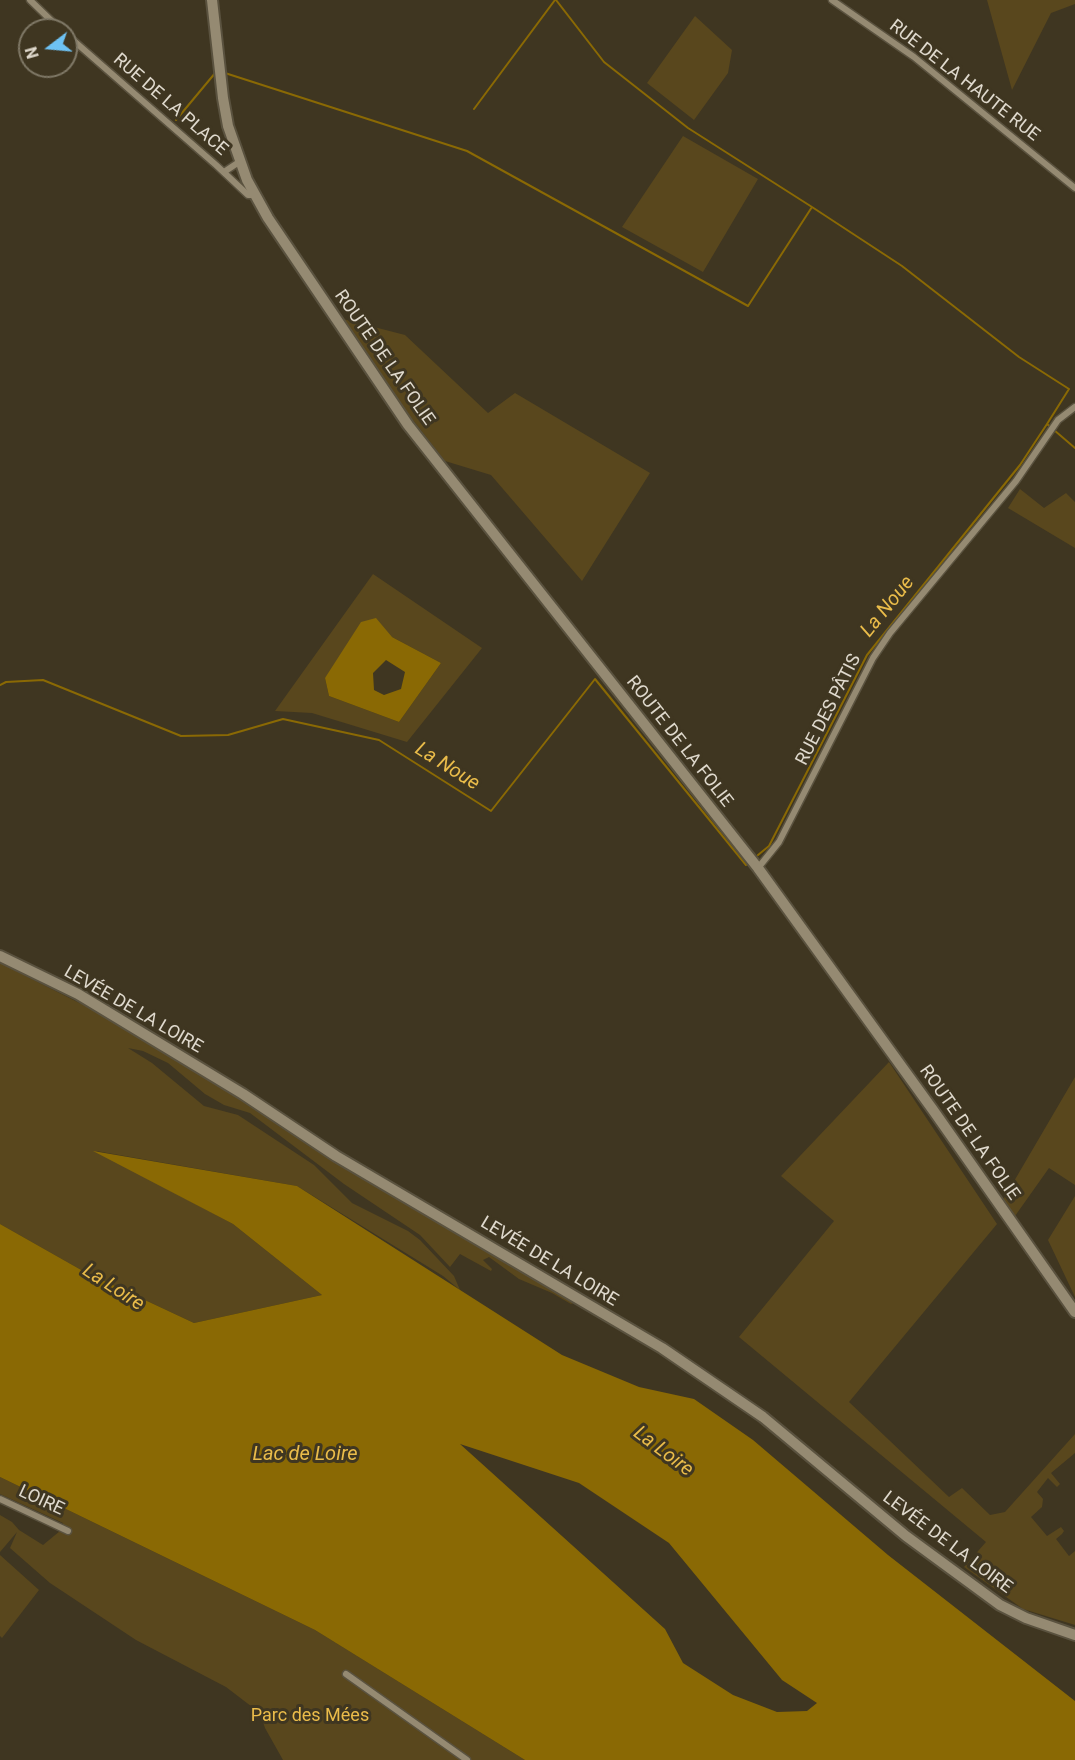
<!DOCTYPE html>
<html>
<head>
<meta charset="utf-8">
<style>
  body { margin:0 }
  #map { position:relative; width:1075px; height:1760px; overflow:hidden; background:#3f3621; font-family:Roboto,sans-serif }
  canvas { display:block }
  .north { position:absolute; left:18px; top:18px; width:60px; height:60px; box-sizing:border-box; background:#3f3621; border:2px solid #7f7866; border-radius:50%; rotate:254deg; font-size:16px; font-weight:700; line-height:24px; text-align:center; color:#e0dace }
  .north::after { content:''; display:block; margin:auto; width:21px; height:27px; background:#6ec2f3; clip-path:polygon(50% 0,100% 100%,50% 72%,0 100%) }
</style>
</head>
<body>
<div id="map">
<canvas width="1075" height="1760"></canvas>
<div class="north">N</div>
</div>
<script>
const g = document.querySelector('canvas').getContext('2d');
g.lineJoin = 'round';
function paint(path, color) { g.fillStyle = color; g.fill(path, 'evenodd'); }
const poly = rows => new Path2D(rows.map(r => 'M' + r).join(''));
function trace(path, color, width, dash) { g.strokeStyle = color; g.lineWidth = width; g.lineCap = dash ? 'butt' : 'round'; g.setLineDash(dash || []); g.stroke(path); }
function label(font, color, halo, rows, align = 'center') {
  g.font = font + ' Roboto,sans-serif'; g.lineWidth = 6; g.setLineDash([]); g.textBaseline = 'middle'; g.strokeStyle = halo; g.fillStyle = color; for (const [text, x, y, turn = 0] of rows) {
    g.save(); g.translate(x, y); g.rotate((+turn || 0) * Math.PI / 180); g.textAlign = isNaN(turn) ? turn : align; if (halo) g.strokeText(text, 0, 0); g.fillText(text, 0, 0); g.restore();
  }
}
paint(poly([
  [987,0,1075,0,1075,4,1051,13,1012,90],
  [695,16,732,50,728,73,694,120,647,83],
  [683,136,758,179,703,272,622,227],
  [343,319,405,335,488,413,515,393,650,473,582,581,491,475,445,461,409,415],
  [1020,489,1044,508,1066,493,1075,502,1075,548,1008,508],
  [373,574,482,648,407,742,312,713,275,711],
  [392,637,441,663,399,722,329,696,325,678],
  [0,963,129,1028,377,1187,576,1302,571,1304,552,1293,519,1279,489,1257,483,1260,492,1269,491,1271,460,1254,450,1267,420,1235,344,1184,250,1113,224,1105,205,1094,168,1063,143,1051,128,1048,152,1063,204,1106,238,1115,314,1165,352,1203,408,1231,420,1240,454,1276,460,1290,443,1276,297,1186,96,1151,233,1224,322,1295,194,1323,83,1271,0,1224],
  [889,1062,997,1224,849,1402,949,1497,962,1488,990,1515,1005,1512,1075,1434,1075,1453,1051,1473,1060,1484,1057,1487,1048,1478,1037,1492,1043,1499,1042,1507,1031,1517,1047,1536,1061,1527,1064,1531,1062,1534,1056,1539,1069,1556,1075,1551,1075,1625,1023,1609,964,1567,986,1542,739,1337,834,1221,781,1176],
  [1075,1077,1075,1185,1049,1168,1015,1216,1003,1200],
  [1075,1196,1075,1297,1048,1240],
  [0,1477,315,1630,525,1760,283,1760,265,1728,260,1713,226,1687,136,1640,50,1583,10,1548,17,1532,0,1552,0,1515,12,1522,19,1530,43,1545,60,1531,63,1523,0,1494],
  [0,1555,39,1590,2,1638,0,1636]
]), '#59471d');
paint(poly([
  [376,618,392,637,441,663,399,722,329,696,325,678,361,622],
  [386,660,405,672,401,689,384,695,374,690,373,673],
  [93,1151,297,1186,562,1355,639,1387,694,1399,753,1440,888,1555,1075,1701,1075,1760,525,1760,315,1630,0,1477,0,1224,83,1271,194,1323,322,1295,233,1224],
  [460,1444,579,1483,669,1543,782,1680,817,1703,807,1711,777,1712,733,1695,683,1663,665,1629]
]), '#8a6904');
trace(poly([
  [556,0,604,62,688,128,812,207],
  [225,73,467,151,748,306,812,207,902,266,1019,357,1069,389,1047,424],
  [474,109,555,0],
  [176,120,216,72],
  [0,685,6,682,43,680,181,736,228,735,283,719,379,740,491,811,595,679,746,865],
  [758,855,769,846,867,655,1020,465,1047,424,1075,448]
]), '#8a6904', 2);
const street = poly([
  [30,0,61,30],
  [832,0,914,57,1075,188],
  [66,34,216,165,248,195,255,195],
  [224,172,239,162],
  [758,868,779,842,873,658,890,633,1016,481,1058,420,1075,407],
  [0,1499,68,1531],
  [346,1674,467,1760]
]);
const secondary = poly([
  [212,0,223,98,228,126,247,180,268,218,408,425,758,868,933,1110,1075,1312],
  [0,956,78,994,243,1094,336,1156,662,1348,763,1417,906,1536,1000,1605,1026,1618,1075,1635]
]);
trace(street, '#5a523f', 9);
trace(secondary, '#5a523f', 14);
trace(street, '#958a72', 6);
trace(secondary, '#958a72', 10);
label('18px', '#e0dace', '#3f3621', [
  ["RUE DE LA HAUTE RUE",964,81,38],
  ["RUE DE LA PLACE",170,105,41],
  ["ROUTE DE LA FOLIE",384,358,55],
  ["RUE DES PÂTIS",829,710,-63],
  ["ROUTE DE LA FOLIE",679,742,52],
  ["LEVÉE DE LA LOIRE",133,1010,30],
  ["ROUTE DE LA FOLIE",969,1133,55],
  ["LEVÉE DE LA LOIRE",549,1262,31],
  ["LOIRE",41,1501,25],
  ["LEVÉE DE LA LOIRE",947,1543,37]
]);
label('18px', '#ebbc4a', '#3f3621', [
  ["Parc des Mées",310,1716]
]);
label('italic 20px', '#eabc4a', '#3f3621', [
  ["La Noue",888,607,-51],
  ["La Noue",447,767,32],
  ["La Loire",113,1288,33],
  ["La Loire",663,1452,37],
  ["Lac de Loire",305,1455]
]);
</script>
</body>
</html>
